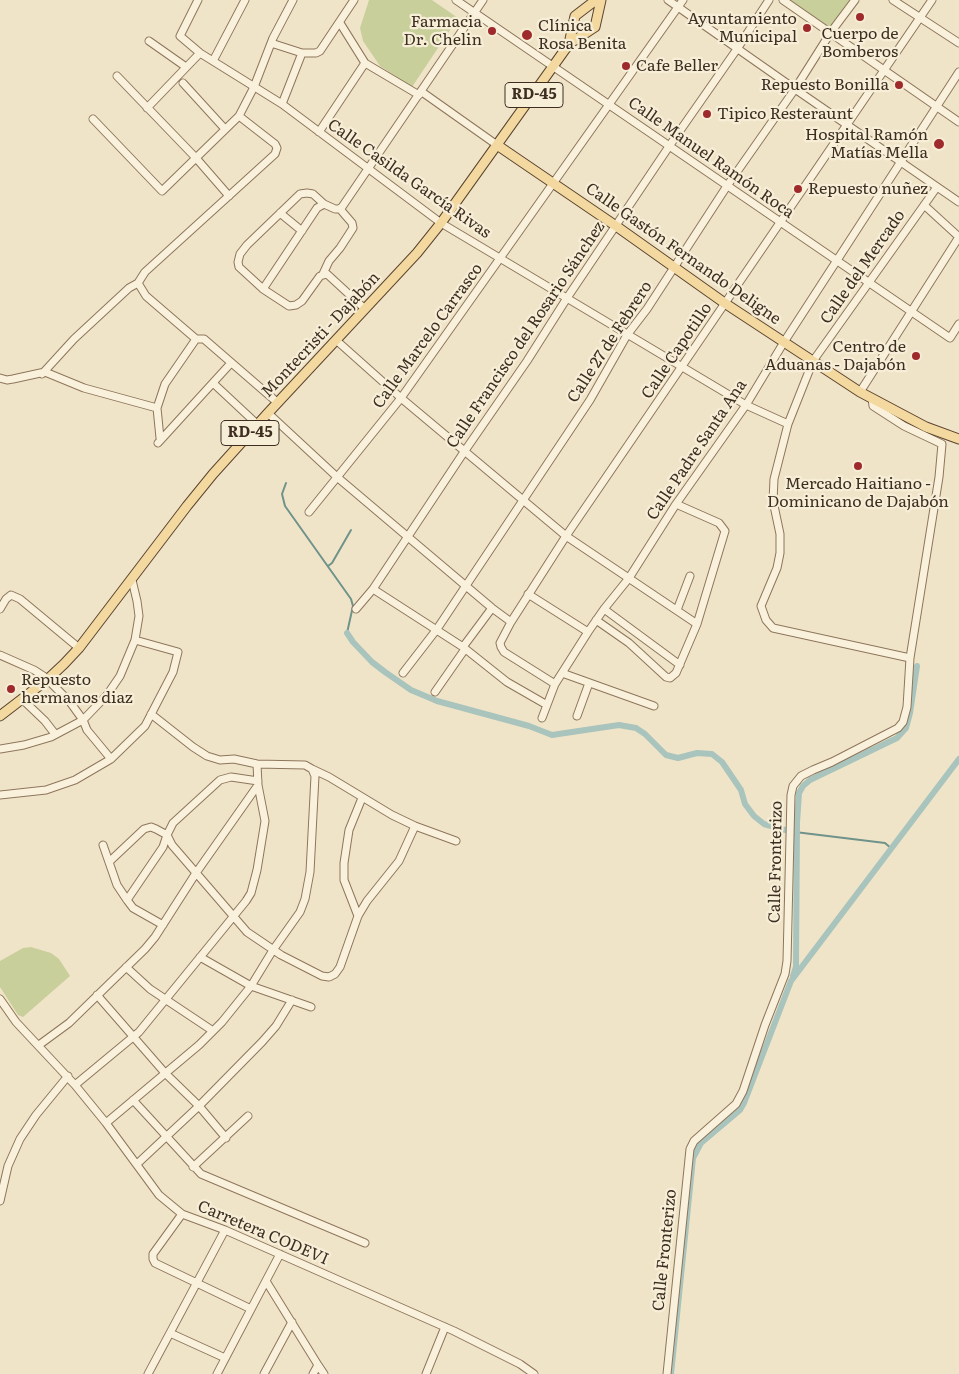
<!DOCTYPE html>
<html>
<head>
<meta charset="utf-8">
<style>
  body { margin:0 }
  canvas { display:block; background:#f0e4c8 }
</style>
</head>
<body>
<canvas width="959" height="1374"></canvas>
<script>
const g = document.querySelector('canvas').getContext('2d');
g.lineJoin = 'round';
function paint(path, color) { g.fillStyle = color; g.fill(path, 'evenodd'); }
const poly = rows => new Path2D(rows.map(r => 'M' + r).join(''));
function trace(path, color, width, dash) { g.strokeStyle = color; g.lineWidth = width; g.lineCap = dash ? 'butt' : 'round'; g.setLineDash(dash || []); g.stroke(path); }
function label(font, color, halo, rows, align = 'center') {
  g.font = font + ' Literata,serif'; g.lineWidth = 4.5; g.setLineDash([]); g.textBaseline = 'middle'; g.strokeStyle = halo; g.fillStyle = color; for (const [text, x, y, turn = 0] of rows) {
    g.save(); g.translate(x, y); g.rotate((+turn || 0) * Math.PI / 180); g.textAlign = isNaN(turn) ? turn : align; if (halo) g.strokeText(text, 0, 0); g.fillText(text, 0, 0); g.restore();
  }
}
paint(poly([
  [369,0,432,0,458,18,412,87,380,66,363,41,360,28],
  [787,0,854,0,833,32],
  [31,947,51,953,59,959,70,976,23,1017,18,1015,0,987,0,961,23,948]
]), '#c9cf9b');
trace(poly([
  [286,483,282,494,285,506,351,599,353,606,347,633],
  [328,566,332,563,351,530],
  [795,832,885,843,892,849]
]), '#6f938a', 2);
trace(poly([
  [347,633,353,642,372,662,385,672,411,690,437,701,529,726,552,735,619,725,636,728,645,734,666,755,678,758,697,753,712,754,722,762,741,790,745,804,754,816,764,824,785,830],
  [793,976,796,967,797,823,799,793,803,786,810,780,897,738,906,728,910,713,917,666],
  [671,1374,693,1158,701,1143,740,1110,744,1103,791,981,959,759]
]), '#a9c4bc', 6);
const minor = poly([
  [198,0,180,36,200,53,282,104,441,223,746,405,788,424],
  [456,0,950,338,959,324],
  [668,0,795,89,959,202],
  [783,0,959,122],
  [893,0,959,43],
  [340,23,365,63,419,95],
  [149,41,186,67],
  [271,43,302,53,316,53,320,51,354,0],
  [213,61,245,0],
  [117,76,196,158,229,196],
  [183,83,225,129],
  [422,92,497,145],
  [282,104,302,53],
  [147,108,200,53],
  [93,119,162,191,239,116,254,87,273,38,293,0],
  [319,132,365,63],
  [324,204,313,194,307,193,300,194,247,245,240,254,238,262,239,267,263,289,289,306,296,305,302,301,320,276,327,274,365,309],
  [280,213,302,231],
  [323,274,329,261,340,248,353,228,352,223,340,209],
  [138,283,146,296,196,339,204,339,278,403],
  [263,289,317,208,324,204,335,209,339,209,342,207,483,0],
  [336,340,401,398,566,536,697,624],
  [42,374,74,339,129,288,138,283,145,272,275,154,277,148,275,144,239,116],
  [0,378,7,380,13,379,45,372,84,388,157,408],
  [213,383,258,425],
  [860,392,959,237,924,205],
  [268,413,337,477,492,608,511,622],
  [160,438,157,408,165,384,196,339],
  [158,443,231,363],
  [309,512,401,398,683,0],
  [373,589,463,647,507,682,547,705],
  [528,594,588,632],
  [0,609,6,599,11,595,20,599,79,648],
  [356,609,373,589,464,452,527,361,567,298,670,145,737,49,769,0],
  [604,609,680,665],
  [677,610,690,576],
  [596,620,629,643,666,677,670,678,676,673,697,624,725,531,719,523,676,504],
  [463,647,492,608],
  [0,655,34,670,48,679],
  [910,658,773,628,766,620,761,606,777,568,780,553,780,534,773,501,774,479,788,424,813,361,937,187],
  [403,673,437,629,590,400,627,335,647,309,727,186,795,89,831,32,855,0],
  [562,673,654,706],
  [47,679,70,702,83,720,87,730,111,759],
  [555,684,504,652,501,647,500,643,511,622,566,536,932,0],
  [435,692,465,649],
  [22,699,45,721,55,734],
  [577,716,589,683],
  [542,718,555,684,588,632,604,609,629,578,676,504,746,405,784,342,959,72],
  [0,749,24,745,51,737,83,720,107,695,120,676,135,640,139,616,137,601,132,580],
  [312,769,329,777,392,815,415,826,456,841],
  [0,795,46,790,75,780,111,759,145,726,173,672,178,652,135,640],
  [103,845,117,885,127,900,133,908,163,925],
  [109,862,144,829,151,827,156,829,167,835,172,845,247,932,281,955,322,976,329,977,335,974,340,967,358,916,367,901,399,861,415,826],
  [127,900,163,847,167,835,173,823,220,780,231,777,258,781],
  [358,916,344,880,344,863,349,830,362,798],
  [200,957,251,986,311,1007],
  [126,967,150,989,213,1031],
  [97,995,165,1073,199,1106,226,1138],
  [0,999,16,1022,75,1085,106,1123,159,1195,182,1214,225,1230,454,1331,520,1364,534,1374],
  [39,1045,69,1023,145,949,155,937,196,873,258,785,257,764],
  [75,1085,139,1032,246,901,251,893,257,870,265,821,258,785],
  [133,1100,201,1174,365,1243],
  [106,1123,199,1045,222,1022,251,986,273,950,300,912,305,899,310,872,315,776,312,769,305,765,257,764,234,759,220,760,207,756,193,747,151,714],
  [137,1164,199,1106,262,1042,276,1026,292,1000],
  [193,1167,248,1116],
  [0,1201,8,1166,20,1139,36,1115,68,1076],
  [182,1214,153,1254,153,1259,155,1263,251,1309],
  [266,1281,318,1365,313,1374],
  [170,1333,225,1358],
  [318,1365,324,1374],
  [148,1374,225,1230],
  [217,1374,280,1254],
  [264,1374,292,1322],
  [426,1374,445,1327],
  [667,1374,690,1149,694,1141,736,1104,743,1091,765,1025,785,974,787,961,791,795,793,786,801,776,813,770,832,762,898,728,903,722,907,707,910,658,939,477,942,444,904,426,873,406,872,398]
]);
const major = poly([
  [569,44,595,27,601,0],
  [497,145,616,226,726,304,860,392,926,427,959,439],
  [0,716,48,679,64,664,79,648,187,506,213,474,268,413,417,253,441,223,569,44,575,16,596,0]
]);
trace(minor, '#8d765c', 9);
trace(major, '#5b4430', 11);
trace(minor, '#faf1dc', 7);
trace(major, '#f3d9a0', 9);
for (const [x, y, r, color] of [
  [860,17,5,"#9e2a2b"],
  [807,28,5,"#9e2a2b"],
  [492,31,5,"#9e2a2b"],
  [527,35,6,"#9e2a2b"],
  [626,66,5,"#9e2a2b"],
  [899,85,5,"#9e2a2b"],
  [707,114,5,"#9e2a2b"],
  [939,144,6,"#9e2a2b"],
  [798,189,5,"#9e2a2b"],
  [916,356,5,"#9e2a2b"],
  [858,466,5,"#9e2a2b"],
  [11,689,5,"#9e2a2b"]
]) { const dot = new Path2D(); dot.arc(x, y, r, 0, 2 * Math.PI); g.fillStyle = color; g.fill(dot); trace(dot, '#f7eed8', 2); }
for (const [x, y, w] of [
  [534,95,58],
  [250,433,58]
]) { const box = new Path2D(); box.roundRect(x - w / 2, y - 12.5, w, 25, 4); g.fillStyle = '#f7eed8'; g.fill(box); trace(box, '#3d2e20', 1); }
label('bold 15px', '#3d2e20', null, [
  ["RD-45",534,95],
  ["RD-45",250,433]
]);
label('16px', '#3d2e20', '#f7eed8', [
  ["Ayuntamiento",797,19],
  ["Municipal",797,37],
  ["Farmacia",482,22],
  ["Dr. Chelin",482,40],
  ["Clínica",538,26,"left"],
  ["Rosa Benita",538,44,"left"],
  ["Cuerpo de",860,34,"center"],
  ["Bomberos",860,52,"center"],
  ["Cafe Beller",636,66,"left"],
  ["Repuesto Bonilla",889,85],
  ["Tipico Resteraunt",717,114,"left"],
  ["Hospital Ramón",928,135],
  ["Matías Mella",928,153],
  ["Repuesto nuñez",808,189,"left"],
  ["Centro de",906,347],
  ["Aduanas - Dajabón",906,365],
  ["Mercado Haitiano -",858,484,"center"],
  ["Dominicano de Dajabón",858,502,"center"],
  ["Repuesto",21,680,"left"],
  ["hermanos diaz",21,698,"left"]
], 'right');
label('16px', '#3d2e20', '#f7eed8', [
  ["Calle Manuel Ramón Roca",711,158,35],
  ["Calle Casilda García Rivas",409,179,35],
  ["Calle Gastón Fernando Deligne",683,254,35],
  ["Calle del Mercado",863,267,-55],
  ["Montecristi - Dajabón",321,335,-47],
  ["Calle Francisco del Rosario Sánchez",526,335,-56],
  ["Calle Marcelo Carrasco",428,336,-54],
  ["Calle 27 de Febrero",610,342,-57],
  ["Calle Capotillo",677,351,-56],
  ["Calle Padre Santa Ana",697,450,-56],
  ["Calle Fronterizo",776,862,-89],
  ["Carretera CODEVI",263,1233,23],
  ["Calle Fronterizo",665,1250,-84]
]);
</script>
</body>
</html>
